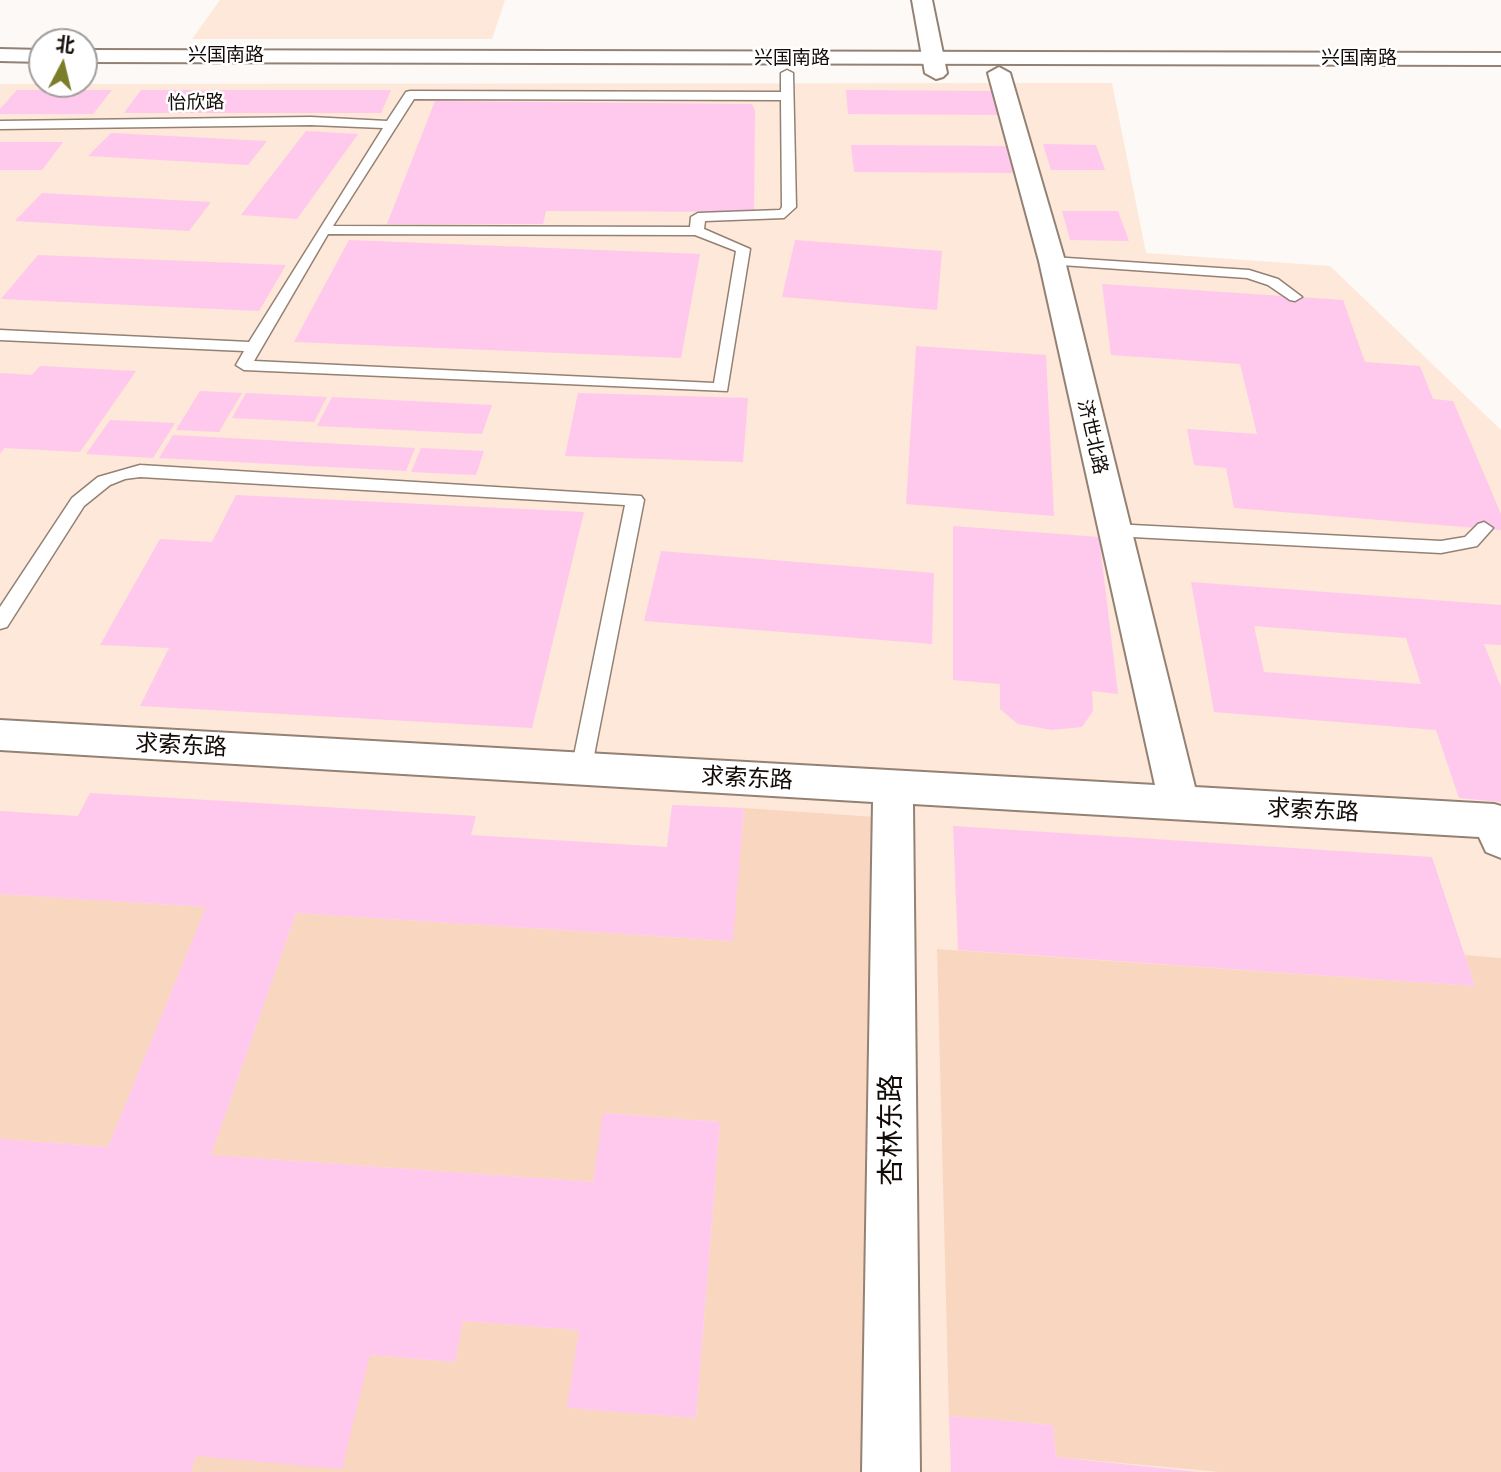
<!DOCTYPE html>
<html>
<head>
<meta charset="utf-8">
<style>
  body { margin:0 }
  #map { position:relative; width:1501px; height:1472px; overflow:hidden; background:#fdf9f6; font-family:"IBM Plex Serif","Noto Sans SC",serif }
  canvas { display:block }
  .north { position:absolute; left:28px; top:28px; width:70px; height:70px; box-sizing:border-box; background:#fff; border:2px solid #a09d9c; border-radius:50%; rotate:7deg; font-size:19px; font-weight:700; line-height:28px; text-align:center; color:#120b07 }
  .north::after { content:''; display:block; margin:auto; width:24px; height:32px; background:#7a7e28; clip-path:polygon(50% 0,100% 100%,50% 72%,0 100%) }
</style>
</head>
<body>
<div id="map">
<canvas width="1501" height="1472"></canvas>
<div class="north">北</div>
</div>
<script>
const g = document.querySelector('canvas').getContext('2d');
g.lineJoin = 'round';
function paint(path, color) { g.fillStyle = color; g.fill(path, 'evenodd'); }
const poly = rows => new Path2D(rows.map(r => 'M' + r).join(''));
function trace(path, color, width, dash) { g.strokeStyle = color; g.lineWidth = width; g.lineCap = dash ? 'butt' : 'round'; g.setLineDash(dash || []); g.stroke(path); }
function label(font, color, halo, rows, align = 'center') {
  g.font = font + ' "IBM Plex Serif","Noto Sans SC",serif'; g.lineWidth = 5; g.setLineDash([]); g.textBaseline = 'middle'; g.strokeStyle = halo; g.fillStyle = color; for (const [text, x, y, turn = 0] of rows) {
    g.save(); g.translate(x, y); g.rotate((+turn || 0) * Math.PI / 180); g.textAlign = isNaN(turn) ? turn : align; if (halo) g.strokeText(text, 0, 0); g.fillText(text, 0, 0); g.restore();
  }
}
paint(poly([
  [220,0,505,0,492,39,192,39],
  [1112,83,1146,253,1330,266,1501,430,1501,1472,0,1472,0,84]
]), '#fee8d9');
paint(poly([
  [744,808,876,817,864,1472,191,1472,196,1456,370,1355,455,1362,463,1321,579,1330,568,1408,696,1418,720,1122,604,1113,593,1182,211,1155,296,913,732,941],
  [0,894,206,907,108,1147,0,1139],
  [937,949,1475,986,1465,955,1501,958,1501,1472,1220,1472,1056,1457,1053,1425,949,1416]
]), '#f9d6c0');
paint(poly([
  [17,90,112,90,93,114,0,114,0,109],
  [141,90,391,90,381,113,124,113],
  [846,90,994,91,1001,115,848,114],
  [435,101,752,104,755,111,754,212,546,211,543,224,387,224],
  [306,131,358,134,297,219,241,215],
  [111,133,267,141,248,165,88,156],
  [0,142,63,142,42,170,0,170],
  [1043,144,1096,145,1105,170,1051,170],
  [851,145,1010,146,1017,173,854,172],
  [42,193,211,202,189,231,15,221],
  [1062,211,1118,211,1129,241,1070,240],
  [349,240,700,254,681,358,294,342],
  [795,240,942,251,937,310,782,297],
  [38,255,286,265,259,311,1,299],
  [1102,284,1343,300,1365,362,1420,366,1433,399,1453,401,1501,514,1501,530,1234,508,1226,468,1194,465,1187,429,1257,434,1240,364,1111,355],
  [916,346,1046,355,1054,516,906,504],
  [40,366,136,371,80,452,4,448,0,454,0,373,32,375],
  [200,391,242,393,219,432,176,430],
  [246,393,327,397,314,422,232,418],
  [578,393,748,398,743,462,565,456],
  [332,397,492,405,482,434,317,426],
  [110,420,175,423,153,458,86,454],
  [173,435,415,448,406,471,159,458],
  [421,448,484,451,476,475,411,472],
  [236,495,584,512,532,728,140,706,169,648,100,645,160,539,212,542],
  [953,526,1099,537,1118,694,1092,691,1093,711,1082,727,1052,730,1018,724,1000,709,1000,684,953,680],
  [661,551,934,573,932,644,644,621],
  [1191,582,1501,605,1501,645,1484,644,1501,687,1501,802,1459,798,1436,730,1214,712],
  [1254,626,1406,638,1421,684,1264,672],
  [90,793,476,816,471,835,667,847,672,805,744,808,733,941,296,913,211,1155,593,1182,603,1113,720,1122,696,1418,567,1408,579,1330,463,1321,455,1362,370,1355,342,1469,196,1456,191,1472,0,1472,0,1139,108,1147,206,907,0,894,0,811,78,816],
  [953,826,1432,857,1475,986,958,950],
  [949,1416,1053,1425,1056,1457,1198,1472,951,1472]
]), '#ffc8ed');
const service = poly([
  [787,70,793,73,796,207,784,218,705,221,704,229,750,249,727,391,244,370,236,365,244,351,0,340,0,330,249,342,383,128,311,125,0,129,0,121,311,117,387,121,406,92,410,91,781,92,781,73,787,70],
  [414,99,781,100,782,207,780,210,698,213,691,217,690,227,333,226,414,99],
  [328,234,695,235,736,251,714,383,254,361,328,234],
  [1052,257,1249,270,1278,279,1302,297,1295,301,1290,300,1268,285,1247,278,1047,264,1047,258,1052,257],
  [140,465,641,496,644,500,590,776,582,779,574,776,571,770,625,505,140,477,125,479,110,485,84,506,7,627,0,629,0,607,72,498,98,477,140,465],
  [1484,522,1493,528,1477,546,1441,553,1113,536,1104,530,1113,524,1441,541,1465,537,1478,524,1484,522]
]);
const minor = poly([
  [912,0,932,0,947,73,943,77,936,79,925,73,912,0],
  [999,67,1010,73,1065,261,1195,787,1494,804,1501,806,1501,858,1486,852,1479,837,913,804,920,1472,862,1472,873,802,0,750,0,720,1155,785,1039,261,988,73,999,67]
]);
const secondary = poly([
  [0,49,42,50,42,62,0,61,0,49],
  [84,50,1501,53,1501,65,84,62,84,50]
]);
trace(service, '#938174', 3);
trace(minor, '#938174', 4);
trace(secondary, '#938174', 4);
paint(service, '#fff');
paint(minor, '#fff');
paint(secondary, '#fff');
label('19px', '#120b07', '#fff', [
  ["兴国南路",226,56],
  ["兴国南路",792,59],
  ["兴国南路",1359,59],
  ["怡欣路",196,103,-1],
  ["济世北路",1092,437,77]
]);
label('23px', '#120b07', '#fff', [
  ["求索东路",181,746,3],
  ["求索东路",747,779,3],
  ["求索东路",1313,811,3]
]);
label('28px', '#120b07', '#fff', [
  ["杏林东路",892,1130,-90]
]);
</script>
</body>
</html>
